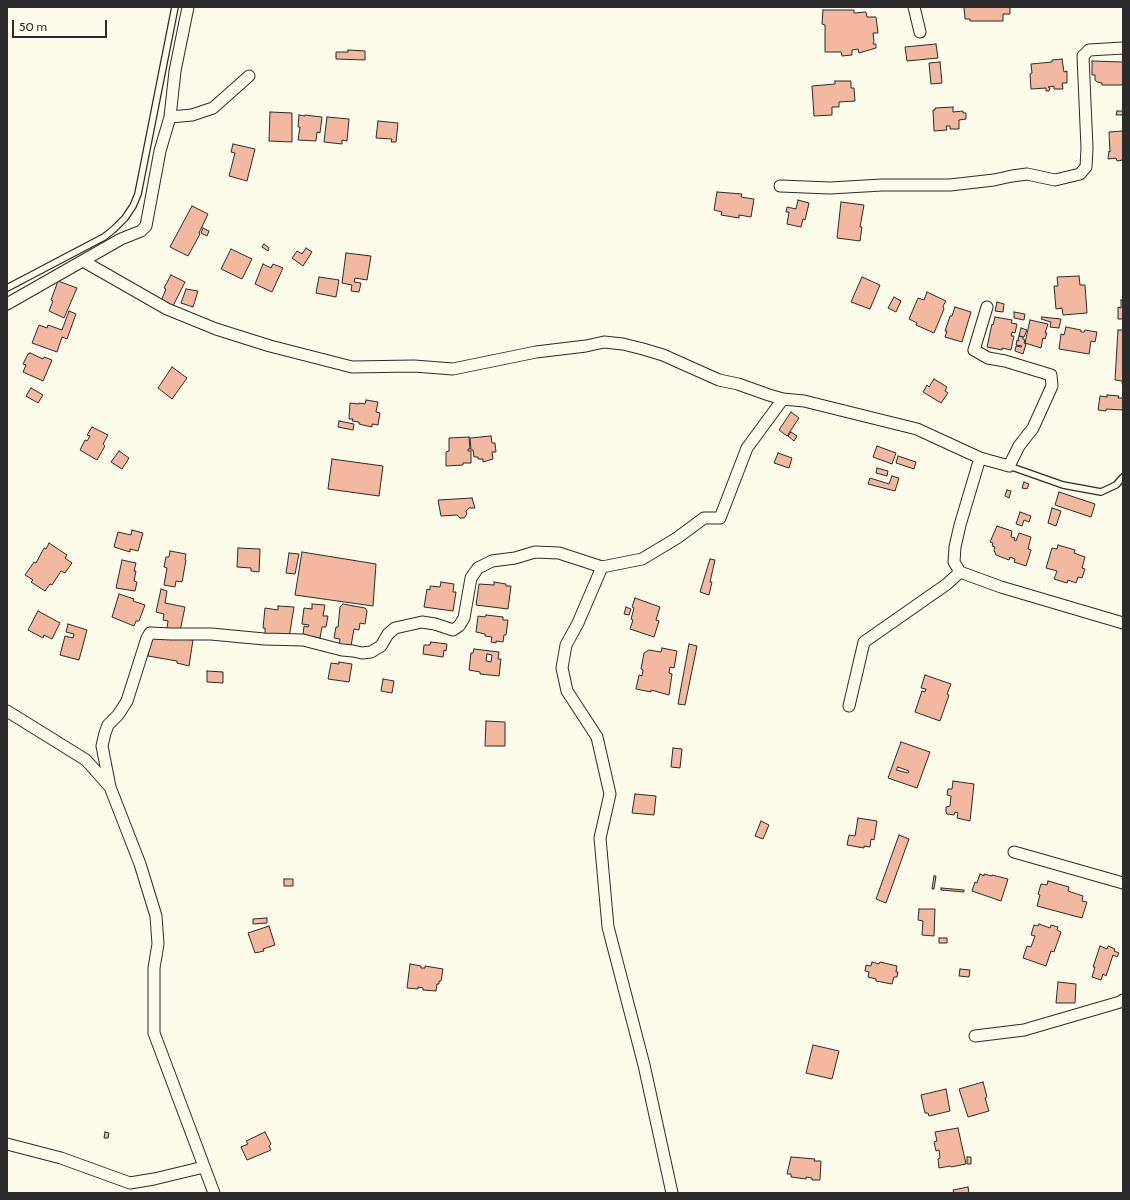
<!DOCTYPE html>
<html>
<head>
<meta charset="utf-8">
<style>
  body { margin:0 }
  #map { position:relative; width:1130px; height:1200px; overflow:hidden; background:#fdfbea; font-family:Cabin,sans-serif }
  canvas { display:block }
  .frame { position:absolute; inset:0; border:8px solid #2b2b2b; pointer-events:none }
  .scale { position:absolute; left:12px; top:20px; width:95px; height:18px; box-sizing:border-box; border:2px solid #2b2b2b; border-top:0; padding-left:5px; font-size:12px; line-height:14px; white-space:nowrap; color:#2b2b2b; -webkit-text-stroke:3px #fdfbea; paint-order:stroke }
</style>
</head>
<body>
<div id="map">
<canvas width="1130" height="1200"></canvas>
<div class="frame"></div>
<div class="scale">50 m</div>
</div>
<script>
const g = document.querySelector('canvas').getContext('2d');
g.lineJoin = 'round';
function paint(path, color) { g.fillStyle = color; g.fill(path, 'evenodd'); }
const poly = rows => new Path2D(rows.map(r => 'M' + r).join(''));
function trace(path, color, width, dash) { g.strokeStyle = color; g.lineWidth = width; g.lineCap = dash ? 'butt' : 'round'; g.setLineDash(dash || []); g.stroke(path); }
const building = poly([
  [964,7,1010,7,1010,14,1003,14,1003,21,970,21,970,19,965,19,964,7],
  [823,10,854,10,854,13,866,12,867,17,876,17,878,33,873,33,874,41,873,44,876,44,876,48,859,53,858,49,852,50,852,55,842,56,841,52,825,52,825,25,822,24,823,10],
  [936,44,938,58,907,61,905,47,936,44],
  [348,50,365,51,365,60,336,59,336,52,348,52,348,50],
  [1062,59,1064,72,1067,71,1067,83,1062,83,1063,89,1054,89,1054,86,1048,87,1050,88,1049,91,1046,91,1046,88,1031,89,1030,74,1032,73,1031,64,1052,62,1052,60,1062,59],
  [1092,61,1123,62,1123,85,1102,85,1102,83,1097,82,1095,80,1095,75,1092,75,1092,61],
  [940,62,942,83,931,84,929,63,940,62],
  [835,81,851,81,851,88,854,88,855,101,839,102,839,107,832,107,832,115,814,116,812,86,835,84,835,81],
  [953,107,953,112,963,111,963,113,966,113,966,119,959,120,959,129,950,129,950,126,946,126,947,130,934,131,933,110,935,110,935,108,953,107],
  [1117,111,1123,111,1123,115,1116,115,1117,111],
  [270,112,292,113,292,142,269,141,270,112],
  [299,115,305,116,305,115,322,117,320,133,317,132,316,141,298,140,300,127,298,127,299,115],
  [327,117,349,119,347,141,342,140,342,144,324,142,327,117],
  [378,121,398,123,396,142,391,142,392,139,376,138,378,121],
  [1123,131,1123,160,1117,161,1116,158,1108,159,1109,151,1110,152,1109,132,1123,131],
  [233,144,255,149,247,181,229,176,235,153,231,152,233,144],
  [717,192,742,194,741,197,754,199,751,217,739,215,739,218,721,215,722,212,714,210,717,192],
  [798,200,809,203,805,220,803,219,801,227,787,224,789,212,786,212,787,207,796,209,798,200],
  [841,202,864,205,860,227,862,227,860,241,837,238,841,202],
  [192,206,208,214,199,233,200,234,188,256,170,247,192,206],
  [203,228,209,231,207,236,201,233,203,228],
  [264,244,269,248,268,251,262,247,264,244],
  [306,248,312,252,303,266,292,258,297,251,302,254,306,248],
  [231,249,252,259,242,279,221,269,231,249],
  [346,253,371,256,367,280,355,278,354,282,361,283,359,292,351,291,352,285,342,283,346,253],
  [263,264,271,268,273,264,283,268,272,292,255,284,263,264],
  [171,275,185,282,173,306,161,301,166,289,164,288,171,275],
  [1079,276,1080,285,1085,285,1087,313,1063,315,1062,308,1056,309,1054,286,1058,286,1057,277,1079,276],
  [319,277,339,280,336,297,316,293,319,277],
  [862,277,880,285,870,309,851,302,862,277],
  [58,281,77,288,64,318,49,311,53,301,51,300,58,281],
  [186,289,198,291,193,307,181,303,186,289],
  [927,292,946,301,943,306,944,309,934,333,916,325,917,323,909,319,918,298,924,300,927,292],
  [894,297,901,301,896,312,888,308,894,297],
  [1121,300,1123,300,1123,319,1118,319,1118,307,1121,308,1121,300],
  [997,302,1004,304,1003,312,995,311,997,302],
  [955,307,971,312,962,342,945,337,947,331,945,331,950,316,952,316,955,307],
  [69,311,76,314,67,339,62,337,57,352,32,343,39,325,47,328,48,325,62,330,69,311],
  [1014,312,1025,314,1024,320,1014,318,1014,312],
  [995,317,1012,320,1011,323,1017,324,1015,333,1012,332,1011,336,1014,336,1011,350,1002,348,1002,350,987,347,992,324,993,325,995,317],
  [1042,317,1061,319,1059,328,1050,327,1051,322,1041,319,1042,317],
  [1030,320,1048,324,1045,333,1047,333,1045,339,1043,338,1041,348,1025,343,1030,320],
  [1066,327,1081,330,1081,332,1084,332,1085,330,1097,332,1095,342,1091,341,1089,354,1059,349,1061,334,1064,335,1066,327],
  [1021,328,1027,330,1024,337,1019,336,1021,328],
  [1118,330,1123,330,1123,390,1122,381,1115,380,1118,330],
  [1019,336,1023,337,1023,339,1025,340,1024,343,1026,344,1023,354,1015,351,1016,346,1021,347,1022,346,1016,345,1017,340,1019,341,1018,339,1019,336],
  [30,353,43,359,44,357,52,360,43,381,23,372,26,365,23,364,28,354,30,353],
  [172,367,187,378,172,399,158,388,172,367],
  [934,379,947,387,945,391,948,393,941,403,923,392,927,385,929,387,934,379],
  [31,388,43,395,38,403,26,396,31,388],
  [1107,395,1119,396,1118,398,1123,398,1123,410,1106,409,1106,411,1098,410,1100,396,1107,397,1107,395],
  [366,400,378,402,376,412,380,413,378,425,372,424,372,427,363,425,359,424,359,422,352,421,353,419,349,419,350,403,359,404,359,403,365,404,366,400],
  [791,412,799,418,787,436,779,430,791,412],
  [339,421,354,424,353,430,338,427,339,421],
  [92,427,108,435,103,444,105,446,97,460,80,450,85,440,87,441,90,436,87,435,92,427],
  [791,432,797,436,794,441,788,436,791,432],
  [491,436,492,443,495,443,496,452,492,452,493,459,483,462,483,459,478,459,478,457,474,457,473,450,471,450,470,438,491,436],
  [469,437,470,449,468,449,468,451,471,451,471,463,463,463,463,465,446,466,446,452,449,451,449,438,469,437],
  [877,446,896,453,892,464,873,457,877,446],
  [119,451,129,458,122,469,111,462,119,451],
  [778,453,792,458,789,468,774,463,778,453],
  [898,456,916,462,914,469,896,463,898,456],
  [332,459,383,466,379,496,328,489,332,459],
  [877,468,888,471,887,476,876,473,877,468],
  [892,476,899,478,895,491,868,484,870,478,889,484,892,476],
  [1024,482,1029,484,1027,489,1022,488,1024,482],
  [1007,490,1011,491,1009,498,1005,496,1007,490],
  [1059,492,1095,504,1091,517,1055,505,1059,492],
  [472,498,475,508,469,508,466,511,467,514,464,518,460,518,457,515,441,516,438,500,472,498],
  [1052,508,1061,511,1056,526,1048,523,1052,508],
  [1020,512,1031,516,1029,522,1024,520,1022,526,1016,524,1020,512],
  [997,526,1012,531,1011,537,1015,538,1014,540,1016,541,1019,533,1031,537,1028,549,1031,550,1026,566,1014,562,1015,559,1010,557,1009,560,996,555,994,550,995,547,992,546,993,543,990,542,997,526],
  [132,530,143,533,138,551,130,549,130,552,114,547,118,532,131,535,132,530],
  [49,543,67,555,65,558,72,563,65,573,61,571,52,585,50,584,45,591,31,582,33,580,25,575,34,562,36,563,44,548,46,549,49,543],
  [1058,545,1075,550,1074,553,1085,557,1082,568,1085,569,1082,578,1078,577,1076,583,1068,580,1067,583,1054,579,1057,571,1046,568,1052,548,1057,549,1058,545],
  [238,548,260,549,259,572,251,571,251,568,237,567,238,548],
  [170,551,186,554,185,560,186,560,182,582,176,581,175,587,164,585,167,568,164,567,166,557,169,557,170,551],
  [302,552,376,564,373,606,295,595,302,552],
  [289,553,299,554,295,574,286,573,289,553],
  [710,559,715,560,710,582,712,582,709,595,700,592,710,559],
  [122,560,136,563,134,571,136,571,134,581,137,582,135,591,116,588,122,560],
  [441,582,454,584,453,592,456,592,453,611,424,607,427,589,430,590,430,586,440,587,441,582],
  [494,582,506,584,506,586,511,586,508,609,476,605,479,584,494,585,494,582],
  [161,589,167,591,165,603,185,607,180,631,167,628,168,621,163,620,164,614,156,612,161,589],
  [119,594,134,599,133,601,145,605,139,621,136,621,134,626,112,617,119,594],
  [635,598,660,607,656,620,659,621,654,637,630,629,633,620,631,619,634,608,632,607,635,598],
  [312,604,325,605,323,616,328,616,326,627,322,627,320,638,303,635,304,626,308,627,309,625,302,624,304,608,312,609,312,604],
  [343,604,365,608,367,611,365,624,360,623,359,630,354,629,351,646,339,645,340,639,334,638,336,627,338,627,340,607,343,604],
  [278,606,294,607,289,638,265,636,265,628,263,628,265,608,278,610,278,606],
  [626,607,631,609,629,615,624,614,626,607],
  [38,611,60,623,52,639,44,635,43,638,28,630,38,611],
  [486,615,503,617,503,620,508,620,506,635,504,635,503,642,496,641,496,643,491,642,492,637,485,636,485,634,476,632,478,616,485,617,486,615],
  [68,624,87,630,79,660,60,655,65,636,73,638,74,634,66,632,68,624],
  [151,635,193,640,189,666,177,663,177,661,148,656,151,635],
  [431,642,447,644,446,651,444,650,443,657,423,654,424,645,430,645,431,642],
  [689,644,697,646,685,705,678,704,689,644],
  [662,648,677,651,674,668,670,667,669,673,672,674,669,695,651,690,651,692,636,689,639,675,642,676,643,670,641,669,644,653,649,650,661,652,662,648],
  [474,649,499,652,498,659,501,659,499,676,480,674,480,672,469,670,471,653,473,653,474,649],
  [487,654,492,655,491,662,486,661,487,654],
  [339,662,352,664,349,682,328,679,331,663,339,664,339,662],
  [207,671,223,672,223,683,207,682,207,671],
  [925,675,951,684,947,694,949,695,940,721,915,712,922,691,925,692,926,689,921,688,925,675],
  [383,679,394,681,392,693,381,691,383,679],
  [486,721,505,722,505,746,485,746,486,721],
  [901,742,930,752,917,788,888,778,901,742],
  [898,767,909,771,908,773,896,770,898,767],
  [673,748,682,749,680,768,671,767,673,748],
  [953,781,974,784,970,821,957,818,958,813,955,812,954,815,947,814,946,812,946,807,950,806,951,796,947,795,948,789,952,789,953,781],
  [635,794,656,796,654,815,632,813,635,794],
  [858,818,877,821,874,840,871,839,870,847,864,846,864,848,847,845,849,835,855,836,858,818],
  [761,821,769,825,763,839,755,836,761,821],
  [899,835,909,839,886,903,876,899,899,835],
  [980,874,984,876,984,874,992,876,992,875,1008,879,1001,901,972,891,975,882,977,883,980,874],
  [934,876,936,876,934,889,932,889,934,876],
  [284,879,293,879,293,886,284,886,284,879],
  [1048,881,1069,887,1068,891,1083,896,1082,901,1087,902,1082,918,1037,906,1040,895,1038,894,1041,884,1047,885,1048,881],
  [941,888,964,890,964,892,941,890,941,888],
  [919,909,935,909,934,936,922,935,923,921,918,920,919,909],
  [267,918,267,923,253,924,253,919,267,918],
  [1039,924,1050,928,1051,925,1058,927,1057,930,1061,932,1054,952,1051,951,1046,966,1023,958,1027,946,1031,947,1035,936,1031,935,1034,925,1038,926,1039,924],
  [269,926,275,945,263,949,264,951,255,953,248,933,269,926],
  [939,938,947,938,947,943,939,943,939,938],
  [1100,946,1107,949,1108,946,1115,949,1114,951,1119,953,1117,957,1113,955,1106,976,1103,974,1101,980,1092,977,1095,967,1093,967,1100,946],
  [872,962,879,964,880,962,897,966,896,972,898,972,897,977,894,977,892,984,876,981,876,979,868,977,869,972,865,971,866,965,871,966,872,962],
  [410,964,421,966,421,968,425,968,425,966,443,969,441,981,439,981,439,984,437,984,436,991,423,990,423,988,418,987,418,989,407,988,410,964],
  [960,969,970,970,969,977,959,976,960,969],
  [1058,982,1076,984,1075,1003,1056,1003,1058,982],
  [813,1045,839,1051,832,1079,806,1073,813,1045],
  [983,1082,987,1097,985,1098,989,1111,968,1117,959,1089,983,1082],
  [946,1089,950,1111,929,1116,928,1113,925,1113,921,1095,946,1089],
  [958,1128,966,1164,951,1167,950,1166,939,1168,938,1159,940,1158,939,1150,936,1151,934,1142,937,1141,935,1132,958,1128],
  [105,1132,109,1133,108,1138,104,1138,105,1132],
  [265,1132,271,1144,269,1146,271,1150,247,1160,241,1147,248,1144,246,1141,265,1132],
  [791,1157,815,1159,814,1161,821,1161,820,1180,812,1180,812,1178,806,1177,806,1179,791,1177,791,1174,787,1174,791,1157],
  [967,1157,971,1157,971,1164,967,1164,967,1157],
  [968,1187,969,1193,954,1193,953,1190,968,1187]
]);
paint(building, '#f2b8a0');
trace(building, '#2b2b2b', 1);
const service = poly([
  [7,288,104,237,114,229,125,218,133,206,138,194,175,7],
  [1009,466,1063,485,1101,492,1116,485,1123,477]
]);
const minor = poly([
  [914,7,920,32],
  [170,117,192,115,213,108,249,76],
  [780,186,830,188,882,185,950,185,994,180,1012,176,1027,174,1055,180,1080,174,1086,167,1087,148,1083,56,1089,50,1123,48],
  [83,261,167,309,216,329,270,346,352,367,414,366,453,369,536,352,586,346,604,342,623,344,643,349,663,355,719,380,738,384,769,395,783,399],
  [7,304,121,239,141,231,146,226,160,151,170,117,175,71,188,7],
  [602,567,578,623,566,645,562,668,567,691,597,737,610,794,600,838,608,927,644,1065,672,1193],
  [960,572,954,562,955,547,960,525,980,458,1009,466,1019,446,1033,428,1052,386,1051,375,1005,361,988,358,974,350,987,307],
  [849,706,864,642,947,584,960,572,1001,587,1123,623],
  [7,711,86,760,110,787,140,864,156,916,158,944,154,968,154,1033,214,1193],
  [110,787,102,746,105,733,108,725,118,715,127,701,147,638,150,633,171,634,211,634,264,639,303,640,342,650,353,651,362,653,371,652,381,646,388,634,395,628,422,622,435,624,453,630,459,626,464,618,471,578,478,568,492,561,515,558,535,552,559,553,602,567,642,559,677,538,704,518,720,518,747,448,783,399,804,401,917,429,980,458],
  [1014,852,1123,883],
  [975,1036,1024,1030,1120,1002,1123,1000],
  [7,1144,61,1158,130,1183,154,1179,204,1167]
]);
trace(service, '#2b2b2b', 8);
trace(minor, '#2b2b2b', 13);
trace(service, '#fdfbea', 5.5);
trace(minor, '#fdfbea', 11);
</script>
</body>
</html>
